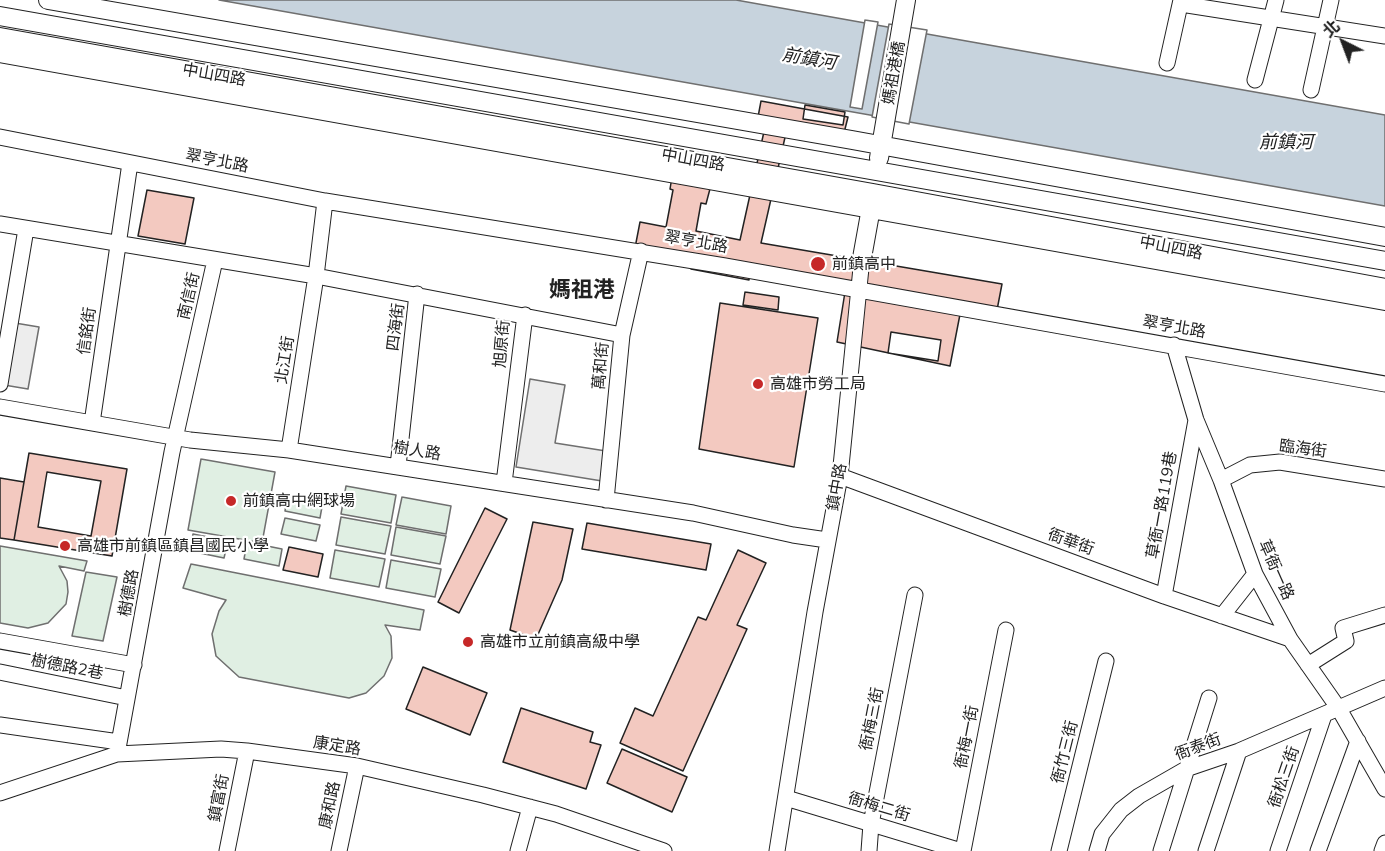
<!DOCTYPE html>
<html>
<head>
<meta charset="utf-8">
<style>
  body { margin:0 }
  #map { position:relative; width:1385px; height:851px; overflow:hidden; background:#fff; font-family:Mulish,"Noto Sans TC",sans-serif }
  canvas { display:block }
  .north { position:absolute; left:1313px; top:12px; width:60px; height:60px; -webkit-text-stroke:4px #fff; paint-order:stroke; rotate:318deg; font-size:16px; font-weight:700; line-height:24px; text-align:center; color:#222 }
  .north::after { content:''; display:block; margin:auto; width:21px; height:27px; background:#222; clip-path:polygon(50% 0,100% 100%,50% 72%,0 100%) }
</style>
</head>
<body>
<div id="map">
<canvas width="1385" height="851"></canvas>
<div class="north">北</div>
</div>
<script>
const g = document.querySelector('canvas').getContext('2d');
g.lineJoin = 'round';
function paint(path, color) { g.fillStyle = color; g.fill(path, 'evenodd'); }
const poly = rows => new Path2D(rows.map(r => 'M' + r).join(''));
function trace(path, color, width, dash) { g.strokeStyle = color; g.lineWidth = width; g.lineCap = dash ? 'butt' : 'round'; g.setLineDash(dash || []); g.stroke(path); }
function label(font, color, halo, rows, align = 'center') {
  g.font = font + ' Mulish,"Noto Sans TC",sans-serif'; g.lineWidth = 4.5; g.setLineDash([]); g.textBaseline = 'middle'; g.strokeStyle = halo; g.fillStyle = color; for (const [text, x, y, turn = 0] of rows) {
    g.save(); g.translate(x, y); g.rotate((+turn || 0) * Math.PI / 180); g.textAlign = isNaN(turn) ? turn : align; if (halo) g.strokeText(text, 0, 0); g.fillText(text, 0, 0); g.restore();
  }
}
const green = poly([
  [201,459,275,472,262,543,188,530,201,459],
  [346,486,396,495,391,523,341,514,346,486],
  [288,494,323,501,320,518,285,511,288,494],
  [402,497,451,506,446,534,396,525,402,497],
  [341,517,391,526,385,554,336,545,341,517],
  [285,518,320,525,316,541,281,534,285,518],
  [396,527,446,536,440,564,391,555,396,527],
  [193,534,228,541,224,558,190,551,193,534],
  [247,542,282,549,279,566,244,559,247,542],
  [0,546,87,561,84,571,59,566,67,581,68,592,66,604,48,623,28,628,0,623,0,546],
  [335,550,385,559,379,587,330,578,335,550],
  [391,560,441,569,435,597,386,588,391,560],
  [191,564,424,610,420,630,385,625,391,636,392,658,384,676,366,693,349,698,239,677,216,656,212,634,219,611,226,600,183,588,191,564],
  [86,572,117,577,103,641,72,636,86,572]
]);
paint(green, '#e0efe3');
trace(green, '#6f6f6f', 1.5);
const parking = poly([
  [15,323,39,327,28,389,4,385,15,323],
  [530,379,565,385,555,443,606,451,602,481,516,467,530,379]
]);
paint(parking, '#ededed');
trace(parking, '#6f6f6f', 1.5);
const water = poly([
  [219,0,736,0,972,42,1385,115,1385,206,219,0]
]);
paint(water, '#c7d3dd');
trace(water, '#6f6f6f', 1.5);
const pier = poly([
  [865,20,878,22,862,109,850,107,865,20],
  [889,24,927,30,909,124,872,117,889,24]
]);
paint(pier, '#fff');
trace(pier, '#6f6f6f', 1.5);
const building = poly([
  [761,101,848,117,844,133,786,133,761,243,1002,284,997,310,962,304,950,366,837,342,845,292,750,273,749,280,691,269,692,263,634,253,640,222,666,227,673,190,670,189,672,177,711,185,706,204,701,203,696,231,740,240,767,118,758,117,761,101],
  [805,105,845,112,843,125,803,119,805,105],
  [147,190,194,198,185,244,138,236,147,190],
  [745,292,779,297,778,310,743,305,745,292],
  [720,303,818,318,794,467,699,449,720,303],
  [891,332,941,340,938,361,888,353,891,332],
  [29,453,127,469,112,556,14,540,29,453],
  [47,472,101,481,91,536,38,527,47,472],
  [0,478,24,482,14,540,0,538,0,478],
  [485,508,507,519,459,613,438,602,485,508],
  [533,522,573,529,562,580,536,639,510,630,533,522],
  [587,523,711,544,706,570,582,549,587,523],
  [289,547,323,554,318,577,283,570,289,547],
  [738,550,766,563,737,625,747,629,683,771,620,743,635,708,653,716,698,617,706,620,738,550],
  [423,667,487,693,470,735,406,709,423,667],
  [521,708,593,732,590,742,601,745,586,789,503,762,521,708],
  [622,749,687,777,672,812,607,783,622,749]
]);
paint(building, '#f3c9c0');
trace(building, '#222', 1.5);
const minor = poly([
  [1181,4,1385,36],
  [1167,63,1181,0],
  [1255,80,1276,0],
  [1311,90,1331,0],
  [0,137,325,201,725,266,1385,384],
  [0,224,316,276,622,335],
  [1174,345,1196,420,1221,480,1255,574,1290,639,1339,709,1385,789],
  [0,384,26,229],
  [0,407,190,440,289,450,693,513,793,535,827,540],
  [92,423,130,163],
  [289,450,316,276,325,201],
  [398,466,417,294],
  [840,476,1164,596,1290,639],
  [1221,480,1250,465,1280,462,1385,479],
  [504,483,525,315],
  [606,500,622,335,641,251],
  [1164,596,1196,420],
  [1222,616,1255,574],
  [0,641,134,665],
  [1308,665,1346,641,1343,628,1385,615],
  [0,672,127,698],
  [0,725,119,742],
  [117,754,172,452,215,260],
  [0,793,117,754,221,749,247,751,357,766,483,795,556,814,664,851],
  [786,798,961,851],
  [227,851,247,751],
  [339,851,357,766],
  [518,851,530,807],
  [777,851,815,612,840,476,862,258],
  [869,851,871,824,915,595],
  [963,851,1006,630],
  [1059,851,1106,661],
  [1097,851,1102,834,1121,810,1139,796,1186,769,1239,751,1385,688],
  [1161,851,1209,698],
  [1206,851,1239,751],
  [1278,851,1324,715],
  [1318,851,1358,741],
  [1382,851,1385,843]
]);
const major = poly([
  [48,0,852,140,1385,237],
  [0,16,1385,261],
  [0,37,873,193,1385,288],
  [0,53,1385,301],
  [879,158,906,0],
  [862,258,873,197]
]);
trace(minor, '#222', 17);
trace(major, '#222', 20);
trace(minor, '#fff', 15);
trace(major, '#fff', 18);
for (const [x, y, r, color] of [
  [818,264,8,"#c62828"],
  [758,384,6,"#c62828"],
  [231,501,6,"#c62828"],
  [65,546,6,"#c62828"],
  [468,642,6,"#c62828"]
]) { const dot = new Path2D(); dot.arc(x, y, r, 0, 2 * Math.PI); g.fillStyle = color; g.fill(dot); trace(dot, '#fff', 2); }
label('16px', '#222', '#fff', [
  ["媽祖港橋",894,73,-80],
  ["中山四路",214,75,10],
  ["中山四路",693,160,10],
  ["翠亨北路",217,161,11],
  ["翠亨北路",696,242,10],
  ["中山四路",1171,248,11],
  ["南信街",189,296,-77],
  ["四海街",396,327,-83],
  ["翠亨北路",1174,327,10],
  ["信銘街",87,331,-82],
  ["旭原街",502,344,-85],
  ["北江街",285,360,-81],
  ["萬和街",601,366,-85],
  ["臨海街",1303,449,7],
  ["樹人路",417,451,9],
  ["鎮中路",837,487,-80],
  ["草衙一路119巷",1162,505,-80],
  ["衙華街",1071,542,20],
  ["草衙一路",1276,570,66],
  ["樹德路",129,593,-80],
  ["樹德路2巷",67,667,11],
  ["衙梅三街",872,719,-79],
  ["衙梅一街",967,737,-79],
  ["康定路",337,746,9],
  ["衙泰街",1198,747,-21],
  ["衙竹三街",1065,752,-76],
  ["衙松三街",1284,777,-71],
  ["鎮富街",219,798,-79],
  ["康和路",330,805,-78],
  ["衙梅二街",879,807,17]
]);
label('16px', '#222', '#fff', [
  ["前鎮高中",832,264],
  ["高雄市勞工局",770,384],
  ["前鎮高中網球場",243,501],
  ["高雄市前鎮區鎮昌國民小學",77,546],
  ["高雄市立前鎮高級中學",480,642]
], 'left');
label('italic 18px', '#222', '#fff', [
  ["前鎮河",809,59,10],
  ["前鎮河",1286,143]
]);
label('bold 22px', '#222', '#fff', [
  ["媽祖港",582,290]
]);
</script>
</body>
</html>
